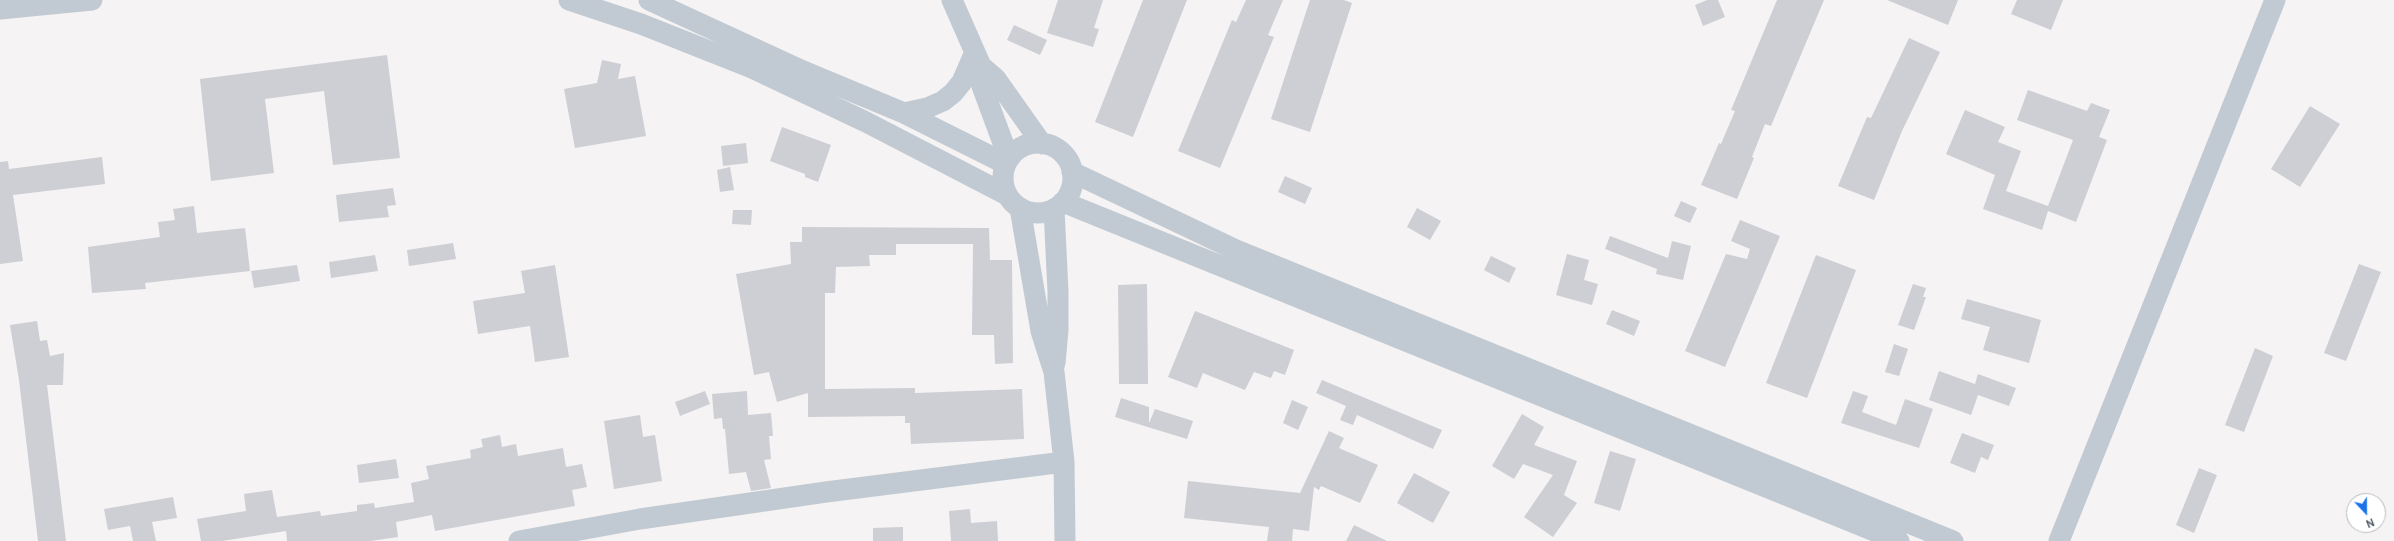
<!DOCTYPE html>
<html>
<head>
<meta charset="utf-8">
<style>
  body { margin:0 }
  #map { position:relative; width:2394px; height:541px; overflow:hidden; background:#f5f3f3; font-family:Cabin,sans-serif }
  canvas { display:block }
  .north { position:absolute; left:2346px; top:493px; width:40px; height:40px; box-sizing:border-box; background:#fff; border:1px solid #b7bbc0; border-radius:50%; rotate:158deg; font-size:11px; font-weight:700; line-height:16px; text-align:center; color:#4a5661 }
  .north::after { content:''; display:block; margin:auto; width:14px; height:18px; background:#1a73e8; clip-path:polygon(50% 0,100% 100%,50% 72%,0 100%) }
</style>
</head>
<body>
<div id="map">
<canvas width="2394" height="541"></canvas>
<div class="north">N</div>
</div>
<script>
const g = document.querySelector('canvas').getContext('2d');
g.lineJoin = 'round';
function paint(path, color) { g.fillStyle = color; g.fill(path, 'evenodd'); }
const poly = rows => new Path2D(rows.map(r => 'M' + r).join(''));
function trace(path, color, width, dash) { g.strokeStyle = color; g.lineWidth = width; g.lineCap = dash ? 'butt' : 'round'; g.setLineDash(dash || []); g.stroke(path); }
paint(poly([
  [1058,0,1103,0,1094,28,1099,29,1093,47,1047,33],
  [1143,0,1187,0,1133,137,1095,122],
  [1246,0,1283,0,1268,35,1274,37,1220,168,1178,151,1232,20,1236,22],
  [1310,0,1344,0,1352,3,1310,132,1271,119],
  [1707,0,1718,0,1725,17,1703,26,1695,5],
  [1777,0,1824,0,1771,126,1765,124,1752,157,1754,158,1737,199,1701,185,1719,143,1721,144,1735,111,1731,110],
  [1887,0,1958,0,1948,25],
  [2017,0,2063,0,2051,30,2011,14],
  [1014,25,1047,40,1040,55,1007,40],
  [1909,38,1940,52,1902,131,1874,200,1838,186,1867,117,1871,118],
  [387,55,400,158,333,165,324,91,265,99,274,173,211,181,200,79],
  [602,60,621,64,618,79,635,76,646,136,575,148,564,89,597,83],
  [2028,90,2087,111,2091,103,2110,110,2099,137,2107,140,2076,222,2048,211,2042,230,1983,209,1995,175,1946,154,1965,110,2005,127,1998,142,2021,151,2006,191,2048,206,2073,140,2017,120],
  [2310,106,2340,124,2300,187,2271,169],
  [782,127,831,145,818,182,805,177,805,174,770,161],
  [746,143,748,163,723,166,721,146],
  [102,157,105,184,13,195,23,261,0,264,0,162,8,161,9,169],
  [730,167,734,190,720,192,717,170],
  [1285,176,1312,188,1305,204,1278,192],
  [393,188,396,205,387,206,389,217,339,222,336,195],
  [1681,201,1697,208,1690,223,1674,216],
  [194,206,197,233,245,228,250,271,145,283,146,289,92,293,88,247,160,237,158,222,175,220,173,209],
  [1417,208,1441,221,1430,240,1407,227],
  [733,210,752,210,751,225,732,224],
  [1740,220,1780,236,1725,367,1685,351,1726,254,1747,259,1750,249,1731,241],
  [802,227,989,228,990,260,1012,260,1013,363,995,364,994,335,972,335,973,244,896,244,896,255,869,255,870,266,836,267,835,293,825,293,825,389,915,388,915,393,1022,389,1024,439,911,444,910,423,905,423,905,416,808,417,808,393,777,402,769,372,754,375,736,274,791,264,790,242,802,242],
  [1610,236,1668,258,1672,241,1691,246,1683,280,1656,274,1657,269,1605,249],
  [453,243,456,259,409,266,407,250],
  [1567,254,1589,260,1584,280,1598,284,1592,305,1556,295],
  [375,255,378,271,331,278,329,262],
  [1816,255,1856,270,1807,398,1766,383],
  [1491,256,1516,268,1509,283,1484,270],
  [2359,264,2381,272,2346,361,2324,353],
  [297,265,300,281,254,288,251,271],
  [555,265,569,357,535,362,530,326,478,334,473,301,525,293,521,271],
  [1147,284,1148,384,1119,384,1118,285],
  [1913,284,1926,288,1923,297,1926,297,1914,330,1898,325],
  [1967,299,2041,320,2029,363,1983,350,1990,327,1961,319],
  [1612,310,1640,321,1634,336,1606,324],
  [1195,311,1294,350,1285,375,1274,371,1271,378,1254,372,1245,390,1203,373,1197,388,1168,377],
  [37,321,40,341,47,340,50,356,64,353,63,385,47,385,66,541,38,541,19,380,10,325],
  [1894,344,1908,349,1899,376,1885,372],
  [2255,348,2273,356,2244,432,2225,425],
  [1939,371,1975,384,1978,374,2016,388,2009,406,1978,395,1971,415,1929,400],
  [1322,380,1442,430,1433,449,1357,415,1353,425,1340,420,1346,406,1316,393],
  [705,391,710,404,680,416,675,402],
  [747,391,748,415,771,413,773,436,769,436,771,459,764,460,771,488,751,491,746,472,729,474,725,429,723,429,722,418,714,419,712,394],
  [1853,391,1868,396,1862,412,1896,425,1905,399,1933,409,1919,448,1841,423],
  [1121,398,1149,407,1149,423,1155,409,1193,421,1187,439,1115,417],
  [1292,400,1308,407,1298,430,1283,423],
  [1522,414,1544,427,1534,445,1577,461,1564,495,1577,503,1553,537,1524,517,1553,475,1523,464,1514,479,1492,466],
  [640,415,643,437,655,435,662,481,614,489,604,421],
  [1329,431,1344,438,1339,448,1378,465,1360,503,1321,486,1319,490,1314,487,1309,531,1293,529,1292,541,1267,541,1269,527,1184,518,1188,481,1300,493],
  [1962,433,1994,445,1988,460,1981,457,1975,473,1950,463],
  [500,435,502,447,516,444,518,456,563,448,566,467,582,464,587,487,572,490,575,506,435,531,432,515,396,522,398,537,371,541,287,541,286,531,222,541,201,541,197,519,246,511,244,494,272,490,277,517,320,511,321,516,357,511,357,505,374,503,375,508,414,502,411,483,429,479,426,466,471,458,470,450,483,447,481,439],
  [1610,451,1636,459,1620,511,1594,503],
  [396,459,399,478,359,483,357,465],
  [2199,468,2217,475,2194,533,2176,525],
  [1414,473,1450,492,1433,523,1397,503],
  [173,497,177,518,152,522,156,541,133,541,130,526,108,530,104,509],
  [970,509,971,523,997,521,998,541,951,541,949,511],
  [1354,525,1387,541,1346,541],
  [903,527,903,541,873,541,873,528]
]), '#cdcfd5');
trace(poly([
  [569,0,641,24,752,68,866,122,1007,195],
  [649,0,803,71,904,113,1006,164],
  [952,0,981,66,982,86,1009,159],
  [0,9,92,0],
  [981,66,996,79,1042,144],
  [904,113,927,108,943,101,953,93,962,82,975,52],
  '1003 178a35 35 0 1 1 70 0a35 35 0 1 1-70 0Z',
  [1072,172,1236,250,1953,541],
  [1063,202,1899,541],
  [1020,208,1041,331,1054,372,1064,462,1065,541],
  [1054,209,1058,292,1058,330,1055,363],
  [519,541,640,519,826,492,1064,462],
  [2059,541,2275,0]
]), '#c1cad2', 21);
</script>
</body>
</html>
